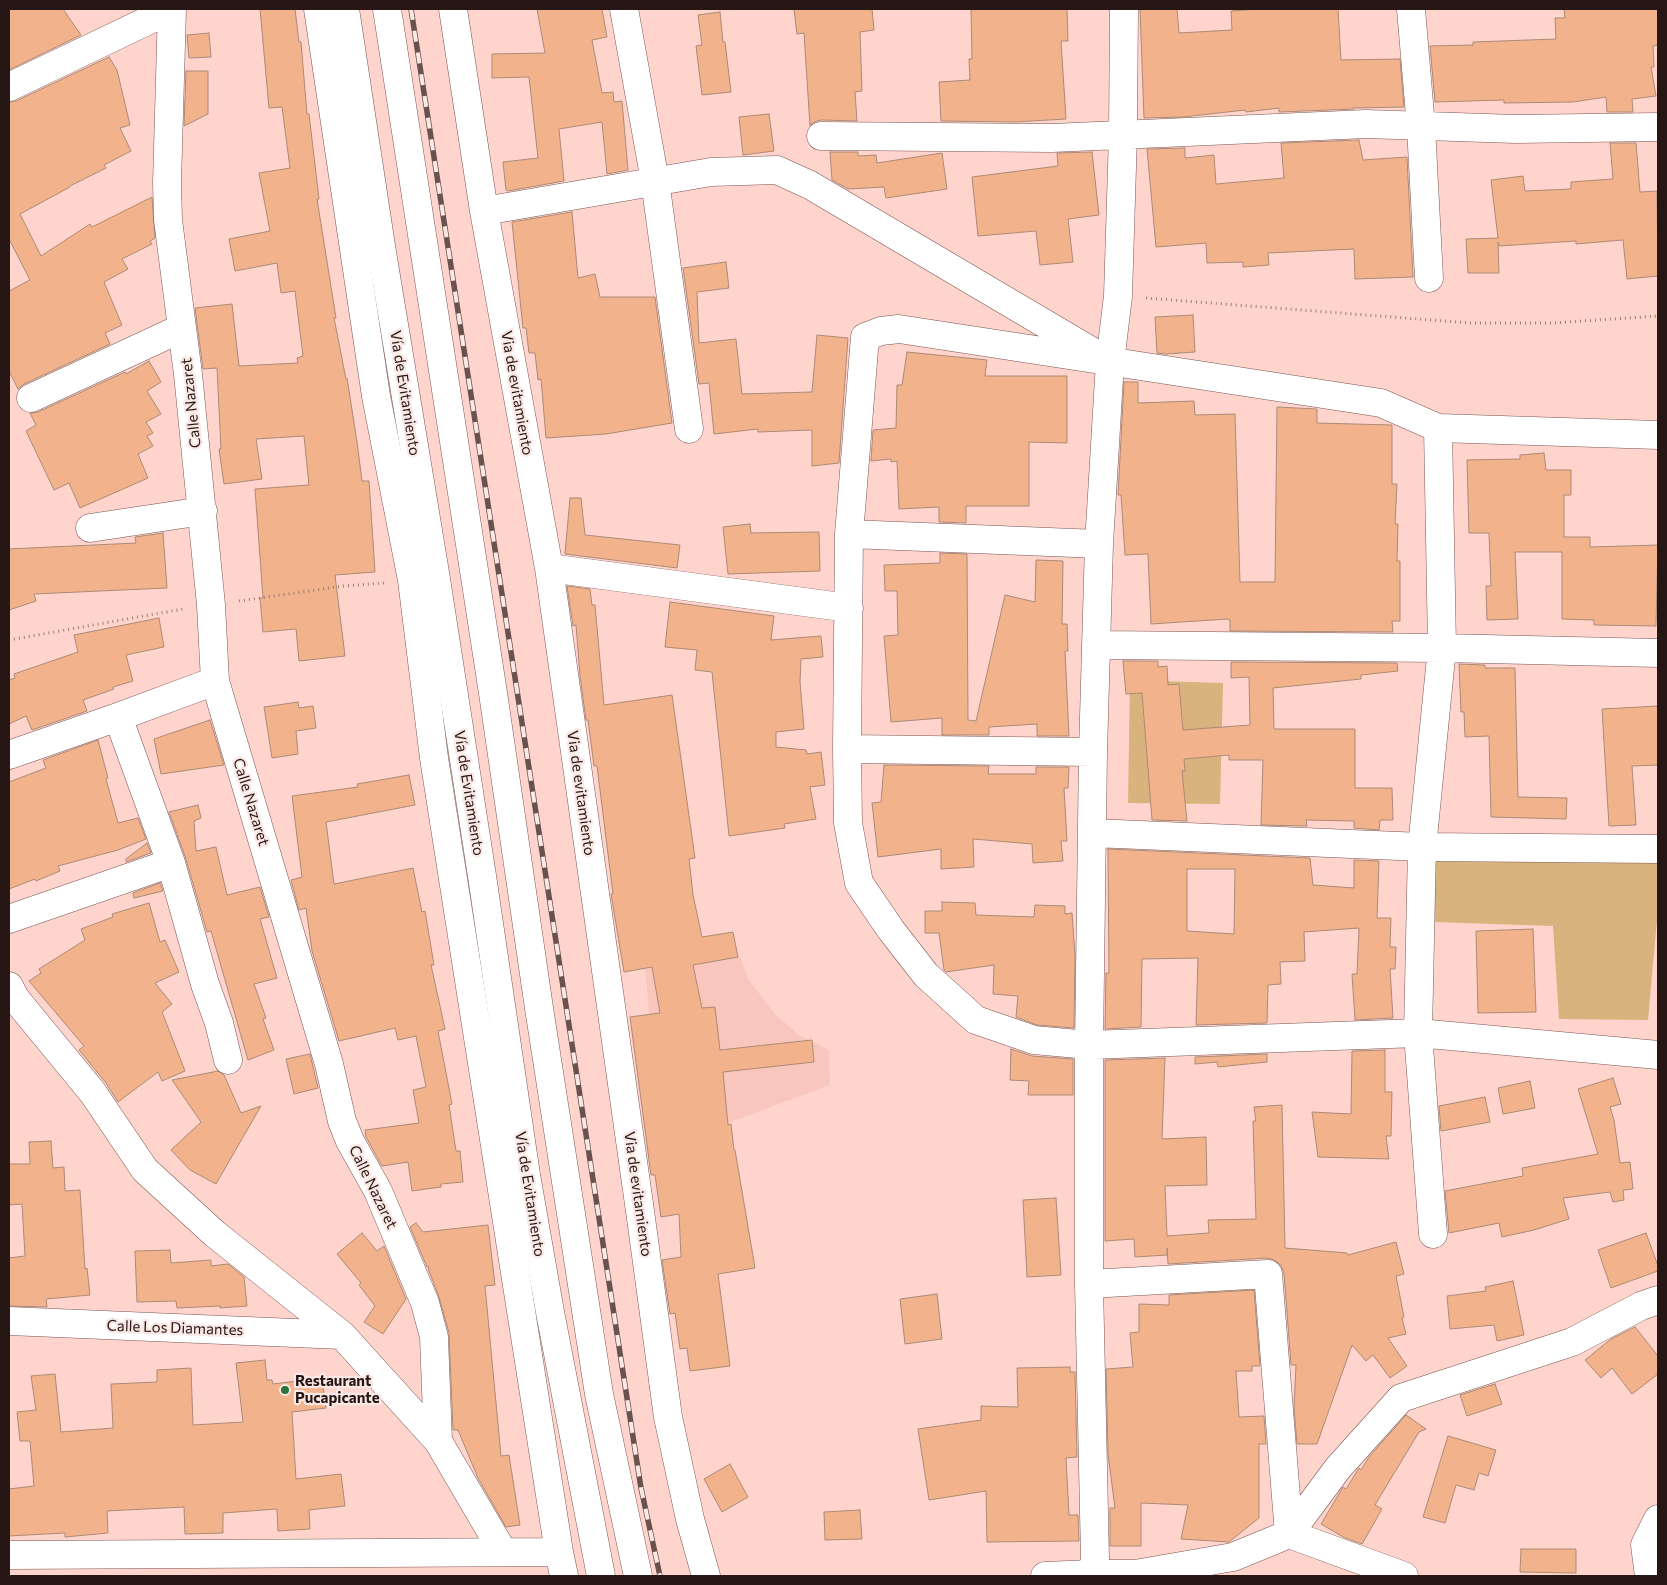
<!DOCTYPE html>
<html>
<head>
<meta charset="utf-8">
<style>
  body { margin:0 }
  #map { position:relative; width:1667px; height:1585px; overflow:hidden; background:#ffd4cd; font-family:Commissioner,sans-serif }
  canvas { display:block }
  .frame { position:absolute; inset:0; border:10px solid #261715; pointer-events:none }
</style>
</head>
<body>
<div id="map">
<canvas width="1667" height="1585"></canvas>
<div class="frame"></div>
</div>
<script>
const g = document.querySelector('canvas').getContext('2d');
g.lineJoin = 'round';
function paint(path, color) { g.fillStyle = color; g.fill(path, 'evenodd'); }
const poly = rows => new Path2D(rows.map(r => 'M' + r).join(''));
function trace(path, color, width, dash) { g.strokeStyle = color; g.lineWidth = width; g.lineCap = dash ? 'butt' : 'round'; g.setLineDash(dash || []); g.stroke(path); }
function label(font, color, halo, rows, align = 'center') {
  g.font = font + ' Commissioner,sans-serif'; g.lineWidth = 4.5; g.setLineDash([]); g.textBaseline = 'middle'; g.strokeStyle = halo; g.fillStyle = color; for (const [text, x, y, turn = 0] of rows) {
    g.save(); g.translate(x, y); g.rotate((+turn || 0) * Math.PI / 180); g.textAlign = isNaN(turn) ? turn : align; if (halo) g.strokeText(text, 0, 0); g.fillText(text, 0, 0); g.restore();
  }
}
paint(poly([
  [739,955,749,980,775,1014,799,1035,829,1050,830,1085,725,1124,659,1112,645,969]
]), '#f8c6bd');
paint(poly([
  [1130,680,1223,683,1220,804,1128,803],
  [1422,847,1658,849,1658,909,1648,1020,1559,1019,1553,926,1435,922]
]), '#d8b37d');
const building = poly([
  [9,9,63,9,81,35,9,70,9,9],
  [260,9,295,9,299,42,301,42,307,114,309,114,319,199,317,199,336,318,334,318,346,379,347,378,357,442,362,481,369,481,375,572,335,575,345,656,299,661,296,629,263,632,260,598,263,598,255,489,309,485,304,436,256,439,262,479,224,484,219,449,221,449,217,368,203,369,195,308,232,304,239,366,298,363,297,358,303,356,295,291,281,293,277,263,235,271,229,239,270,231,259,173,290,168,282,107,269,108,260,9],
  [537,9,602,9,607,37,592,40,602,93,613,92,614,102,622,101,628,170,607,174,602,122,559,129,564,181,508,191,506,190,503,162,538,158,529,77,492,78,492,54,545,53,537,9],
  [794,9,872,9,874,30,860,32,862,91,855,92,857,121,821,120,814,122,810,126,804,33,797,34,794,9],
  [971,9,1067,9,1068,41,1061,41,1066,119,1015,122,941,121,939,82,970,80,969,59,972,59,971,9],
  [1140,9,1177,9,1179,33,1232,30,1231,11,1258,9,1338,9,1341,60,1400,59,1404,107,1353,108,1354,109,1279,112,1279,108,1246,112,1245,110,1183,117,1144,118,1140,9],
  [1564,9,1658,9,1658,45,1653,46,1654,67,1651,67,1656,96,1632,99,1633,112,1607,112,1606,97,1573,102,1504,103,1504,100,1435,102,1430,46,1473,45,1473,42,1556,39,1555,18,1565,18,1564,9],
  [720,12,723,42,725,42,731,92,702,95,696,46,702,45,698,15,720,12],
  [209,33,211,57,189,58,187,35,209,33],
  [109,57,117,70,130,125,120,128,131,151,104,165,106,168,70,186,70,187,20,214,41,256,90,224,92,227,152,197,155,238,150,241,152,244,122,259,128,269,104,282,122,325,105,333,110,344,24,384,18,389,9,371,9,291,30,280,9,239,9,102,16,101,109,57],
  [186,71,208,71,208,114,184,126,186,71],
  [769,114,774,151,743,155,739,117,769,114],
  [1359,140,1363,160,1407,157,1413,277,1355,279,1354,249,1268,253,1269,265,1243,267,1243,262,1207,263,1206,243,1156,247,1147,149,1185,148,1185,158,1214,155,1216,184,1284,178,1281,143,1359,140],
  [1610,143,1636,143,1640,192,1657,191,1658,276,1627,279,1623,240,1576,244,1576,241,1499,246,1498,242,1499,273,1468,273,1466,239,1498,238,1491,180,1523,176,1525,191,1571,189,1571,182,1613,179,1610,143],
  [830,152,858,152,858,156,876,155,877,163,942,153,947,189,886,198,884,187,848,189,832,180,830,152],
  [1092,152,1099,215,1068,219,1073,262,1040,265,1036,231,978,236,972,177,1058,166,1057,153,1092,152],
  [572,212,578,278,595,274,600,297,655,297,672,423,606,434,546,438,541,379,538,380,535,353,529,353,526,328,523,328,512,222,572,212],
  [726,262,729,288,697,292,699,343,736,339,742,394,812,392,817,335,848,338,839,463,812,466,812,430,758,432,758,429,714,434,709,383,699,384,683,268,726,262],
  [1193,315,1195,352,1166,354,1157,353,1155,317,1193,315],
  [907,352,987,360,985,376,1067,376,1067,443,1029,442,1029,506,966,506,966,523,939,522,939,507,899,509,897,461,891,462,891,459,871,461,873,430,896,428,897,385,902,385,907,352],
  [149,361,161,382,147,391,161,414,146,422,153,433,147,436,153,446,138,454,148,478,80,508,69,483,54,490,26,431,36,425,30,413,38,412,125,372,126,374,149,361],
  [1124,382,1138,382,1138,403,1194,401,1195,415,1235,414,1240,582,1275,582,1277,407,1317,409,1317,423,1392,425,1392,484,1397,484,1395,524,1398,524,1397,561,1400,561,1400,621,1392,621,1393,632,1230,631,1230,620,1228,619,1151,624,1148,554,1125,555,1121,495,1118,495,1124,382],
  [1544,453,1546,470,1571,470,1571,495,1564,495,1564,537,1590,537,1590,547,1658,545,1656,626,1594,625,1594,620,1562,619,1562,552,1515,552,1518,619,1487,620,1486,586,1491,586,1489,533,1469,533,1467,460,1520,459,1520,455,1544,453],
  [570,498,581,498,585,535,680,545,677,568,565,554,570,498],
  [750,524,751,533,819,532,820,571,728,574,723,527,750,524],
  [163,533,167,588,34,594,36,601,9,610,9,549,136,543,135,537,163,533],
  [940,553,967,554,968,720,976,721,1005,595,1035,602,1036,560,1063,561,1062,624,1067,624,1068,651,1065,651,1069,736,1037,736,1037,724,989,727,989,735,942,735,942,718,891,722,884,636,898,635,897,591,885,591,884,565,940,563,940,553],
  [567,586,590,589,592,605,595,605,604,705,672,695,695,858,689,859,693,895,702,937,733,932,738,957,693,965,702,1008,715,1007,720,1050,812,1040,814,1062,723,1072,728,1125,731,1124,734,1150,735,1150,755,1268,718,1274,730,1366,690,1371,687,1348,680,1349,675,1313,670,1314,662,1260,681,1257,679,1214,661,1217,655,1175,651,1175,630,1017,660,1013,652,967,624,972,611,894,613,894,597,766,594,766,588,720,586,720,580,676,576,625,573,626,567,586],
  [670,602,774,616,771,640,821,636,823,657,801,659,800,682,804,729,776,732,776,747,806,750,807,754,821,752,825,785,810,787,816,819,784,824,785,828,729,836,712,672,695,670,697,650,665,647,670,602],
  [159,618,164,647,126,655,133,681,113,687,114,689,83,700,87,711,32,730,26,716,9,724,9,680,15,678,14,674,78,652,74,635,159,618],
  [1123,661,1158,661,1158,667,1167,666,1168,685,1179,684,1183,730,1250,725,1249,677,1231,678,1231,662,1397,663,1398,671,1361,675,1361,679,1273,688,1274,729,1355,729,1355,788,1392,788,1393,820,1380,820,1379,830,1354,828,1354,821,1306,820,1307,826,1261,825,1263,760,1229,760,1229,755,1184,759,1185,771,1182,771,1187,821,1152,820,1142,693,1126,694,1123,661],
  [1459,664,1485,665,1485,668,1515,668,1518,797,1567,798,1566,819,1491,817,1489,736,1465,737,1464,712,1461,712,1459,664],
  [298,702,299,708,313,706,316,728,296,731,298,754,272,758,264,707,298,702],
  [1658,706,1658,765,1632,766,1636,825,1609,826,1602,709,1658,706],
  [210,720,224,765,161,774,154,739,210,720],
  [98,740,108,778,106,779,118,823,138,818,146,839,118,850,58,866,60,871,36,881,35,879,9,889,9,782,46,768,43,760,98,740],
  [884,765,989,766,988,774,1036,774,1036,767,1069,767,1068,788,1064,788,1067,841,1061,841,1063,861,1033,863,1032,844,973,839,974,867,941,869,941,849,878,857,872,803,881,802,884,765],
  [409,775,415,805,326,822,334,884,413,868,422,912,425,911,434,965,431,965,445,1029,438,1031,452,1104,449,1105,456,1151,460,1151,463,1182,441,1184,441,1187,412,1191,408,1162,382,1166,366,1137,365,1130,419,1123,413,1090,426,1087,416,1036,398,1040,395,1028,339,1041,312,951,306,908,299,910,291,880,302,877,292,796,358,787,357,784,409,775],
  [198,805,201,818,194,821,196,851,216,847,227,895,260,887,269,917,260,919,277,978,254,984,266,1018,263,1019,274,1050,248,1060,211,931,207,932,186,859,169,812,198,805],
  [147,843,151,853,126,862,126,859,147,843],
  [1108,849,1310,858,1313,885,1354,888,1354,860,1379,861,1377,918,1391,918,1390,947,1396,947,1395,969,1390,969,1393,1018,1355,1020,1352,974,1357,974,1359,928,1304,932,1305,961,1280,962,1281,984,1268,985,1267,1023,1196,1025,1198,958,1142,959,1141,1027,1105,1029,1106,973,1109,973,1108,849],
  [1187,869,1235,869,1234,934,1187,931,1187,869],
  [160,883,163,891,134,898,133,893,160,883],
  [942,902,975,903,976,915,1034,917,1035,905,1065,906,1065,914,1072,913,1075,955,1074,1028,1037,1025,1016,1017,1018,996,993,994,994,965,946,972,944,970,939,933,925,933,925,911,942,911,942,902],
  [149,903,160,942,165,940,179,972,155,983,172,1004,162,1012,185,1071,162,1081,158,1072,118,1102,106,1083,79,1050,84,1046,29,981,41,973,39,969,85,940,81,929,113,917,112,914,149,903],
  [1533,929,1536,1012,1478,1013,1476,931,1533,929],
  [1011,1049,1032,1056,1073,1059,1073,1095,1028,1095,1029,1081,1010,1080,1011,1049],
  [1385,1050,1385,1092,1392,1092,1391,1136,1386,1136,1389,1159,1318,1157,1312,1112,1351,1114,1352,1051,1385,1050],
  [310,1054,318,1088,294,1094,286,1059,310,1054],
  [1267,1054,1267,1062,1218,1067,1217,1062,1195,1064,1195,1057,1267,1054],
  [1165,1058,1162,1139,1206,1137,1207,1185,1165,1186,1167,1236,1209,1233,1208,1220,1256,1219,1253,1121,1256,1121,1254,1107,1282,1105,1285,1248,1347,1253,1348,1255,1396,1242,1404,1274,1396,1276,1404,1317,1402,1318,1406,1334,1388,1338,1407,1366,1390,1378,1373,1355,1366,1361,1352,1345,1317,1444,1297,1444,1294,1408,1296,1365,1291,1365,1284,1273,1281,1265,1274,1260,1267,1258,1168,1264,1167,1248,1167,1255,1135,1257,1134,1239,1105,1241,1105,1060,1165,1058],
  [218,1071,224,1075,241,1113,261,1106,216,1184,190,1170,171,1150,201,1122,172,1080,218,1071],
  [1613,1078,1621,1104,1610,1107,1614,1120,1620,1163,1630,1162,1633,1189,1623,1190,1624,1200,1613,1202,1610,1192,1563,1198,1569,1219,1534,1230,1502,1237,1499,1223,1449,1233,1445,1191,1523,1176,1522,1168,1598,1154,1578,1089,1613,1078],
  [1530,1081,1535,1108,1503,1114,1498,1088,1530,1081],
  [1485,1097,1490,1122,1441,1131,1439,1106,1485,1097],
  [51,1141,53,1168,64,1167,65,1191,80,1190,85,1269,87,1268,90,1295,46,1299,47,1307,9,1306,9,1258,25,1256,22,1204,9,1205,9,1164,30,1164,29,1142,51,1141],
  [1056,1198,1061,1275,1027,1277,1023,1200,1056,1198],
  [416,1223,423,1232,488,1225,495,1285,485,1286,501,1456,509,1455,520,1525,506,1527,478,1478,458,1430,453,1430,449,1333,439,1297,429,1271,428,1266,427,1267,410,1227,416,1223],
  [362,1233,377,1251,384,1246,406,1299,383,1334,364,1322,375,1306,359,1285,361,1283,337,1254,362,1233],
  [1646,1233,1658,1266,1658,1271,1611,1288,1598,1250,1646,1233],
  [170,1250,171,1263,211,1260,211,1266,228,1264,244,1277,247,1306,220,1308,220,1306,177,1308,176,1301,137,1302,135,1251,170,1250],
  [1513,1281,1524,1335,1497,1341,1494,1325,1450,1329,1447,1296,1486,1291,1485,1287,1513,1281],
  [1254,1290,1260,1366,1252,1366,1252,1371,1236,1371,1239,1417,1264,1416,1266,1444,1259,1444,1259,1518,1229,1542,1181,1539,1188,1505,1141,1503,1141,1546,1110,1546,1110,1508,1115,1508,1108,1454,1106,1369,1133,1367,1130,1333,1139,1332,1139,1304,1169,1305,1169,1295,1254,1290],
  [937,1294,942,1339,905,1344,900,1299,937,1294],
  [1635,1327,1658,1356,1658,1374,1632,1394,1612,1368,1601,1378,1585,1360,1611,1339,1635,1327],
  [265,1360,267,1380,272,1380,273,1384,322,1378,326,1408,292,1412,296,1479,341,1474,345,1506,309,1510,310,1529,278,1531,277,1509,223,1513,223,1533,185,1534,184,1507,107,1511,108,1533,65,1537,65,1533,9,1536,9,1489,34,1486,30,1441,20,1441,17,1412,36,1410,31,1376,55,1374,61,1432,113,1428,111,1384,157,1382,157,1370,191,1368,193,1425,243,1422,236,1363,265,1360],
  [1070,1367,1070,1372,1075,1372,1077,1457,1066,1458,1069,1515,1078,1515,1079,1541,987,1542,986,1491,929,1500,918,1429,981,1420,981,1406,1018,1407,1017,1368,1070,1367],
  [1495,1384,1502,1404,1467,1416,1460,1395,1495,1384],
  [1406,1415,1426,1429,1419,1432,1375,1505,1382,1509,1362,1544,1345,1538,1321,1524,1343,1487,1346,1489,1359,1468,1361,1470,1369,1457,1406,1415],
  [1448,1436,1496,1450,1488,1476,1479,1473,1474,1490,1456,1485,1445,1523,1423,1517,1448,1436],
  [730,1464,748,1497,722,1512,704,1479,730,1464],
  [860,1510,862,1539,825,1540,824,1512,860,1510],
  [1521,1549,1576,1549,1576,1573,1520,1572,1521,1549]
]);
paint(building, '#f2b38c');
trace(building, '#ab8a76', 1);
const minor = poly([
  [172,9,167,183,168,220,188,374,211,605,215,681,329,1064,342,1121,350,1141,378,1191,425,1303,434,1337,438,1441,503,1552],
  [318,9,376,396,412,580,434,758,559,1552,564,1576],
  [453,9,484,211,549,568,640,1211,668,1417,690,1519,706,1576],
  [624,9,655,181,689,429],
  [1411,9,1421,127,1429,278],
  [9,87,172,9],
  [821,136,1052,138,1366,124,1516,129,1658,127],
  [484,211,711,172,777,170,810,185,1098,355],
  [31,398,182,328],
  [90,528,203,511],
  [849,534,1099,544],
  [549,568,849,608],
  [1097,645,1442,648,1658,653],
  [118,717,171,863,205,984,219,1023,228,1060],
  [847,749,848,823,859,883,891,930,926,975,976,1020,1034,1040,1089,1045,1418,1033,1422,847,1442,648,1438,428],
  [1093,752,847,749,849,534,865,337,881,331,899,329,1381,403,1438,428,1658,435],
  [9,755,118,717,215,681],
  [1093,833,1422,847,1658,849],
  [9,919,171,863],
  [9,986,15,998,93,1093,145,1170,215,1234,342,1335,438,1441],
  [1433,1234,1418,1033,1658,1055],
  [1089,1284,1268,1274,1289,1534,1404,1576],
  [9,1321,342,1335],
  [9,1555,559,1552],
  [1092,1574,1095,1558,1089,1284,1089,1045,1093,752,1099,544,1110,362,1118,296,1123,135,1124,9],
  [1045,1576,1092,1574,1135,1574,1138,1576],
  [1136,1576,1135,1574,1233,1557,1289,1534,1338,1468,1401,1398,1572,1342,1641,1306,1658,1300],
  [1649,1576,1645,1545,1658,1519]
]);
const highway = poly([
  [345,9,381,246,436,579,482,876,526,1175,550,1312,601,1576],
  [387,9,493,693,539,1008,599,1394,638,1576]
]);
trace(minor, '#7a5550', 29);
trace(highway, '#7a5550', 29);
trace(poly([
  [1146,298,1470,323,1552,323,1658,316],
  [239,601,343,586,384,583],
  [9,640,183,609]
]), '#9a7c77', 3, [1, 4]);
trace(minor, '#fff', 28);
trace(highway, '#fff', 28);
const rail = poly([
  [411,9,641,1488,660,1576]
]);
trace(rail, '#69514e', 5.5);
trace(rail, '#fae8e5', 4, [11]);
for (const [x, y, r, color] of [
  [285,1390,5,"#2c723d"]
]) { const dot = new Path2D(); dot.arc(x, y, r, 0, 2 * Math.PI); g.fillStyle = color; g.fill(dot); trace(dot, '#fae8e5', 2); }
label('15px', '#261715', '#fae8e5', [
  ["Vía de Evitamiento",405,393,81],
  ["Via de evitamiento",517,393,80],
  ["Calle Nazaret",191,403,-96],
  ["Vía de Evitamiento",469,793,81],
  ["Via de evitamiento",581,793,82],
  ["Calle Nazaret",251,802,73],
  ["Calle Nazaret",373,1187,64],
  ["Vía de Evitamiento",530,1194,81],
  ["Via de evitamiento",638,1194,82],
  ["Calle Los Diamantes",175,1328,2]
]);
label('bold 15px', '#261715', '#fae8e5', [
  ["Restaurant",295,1381],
  ["Pucapicante",295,1398]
], 'left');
</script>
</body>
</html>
